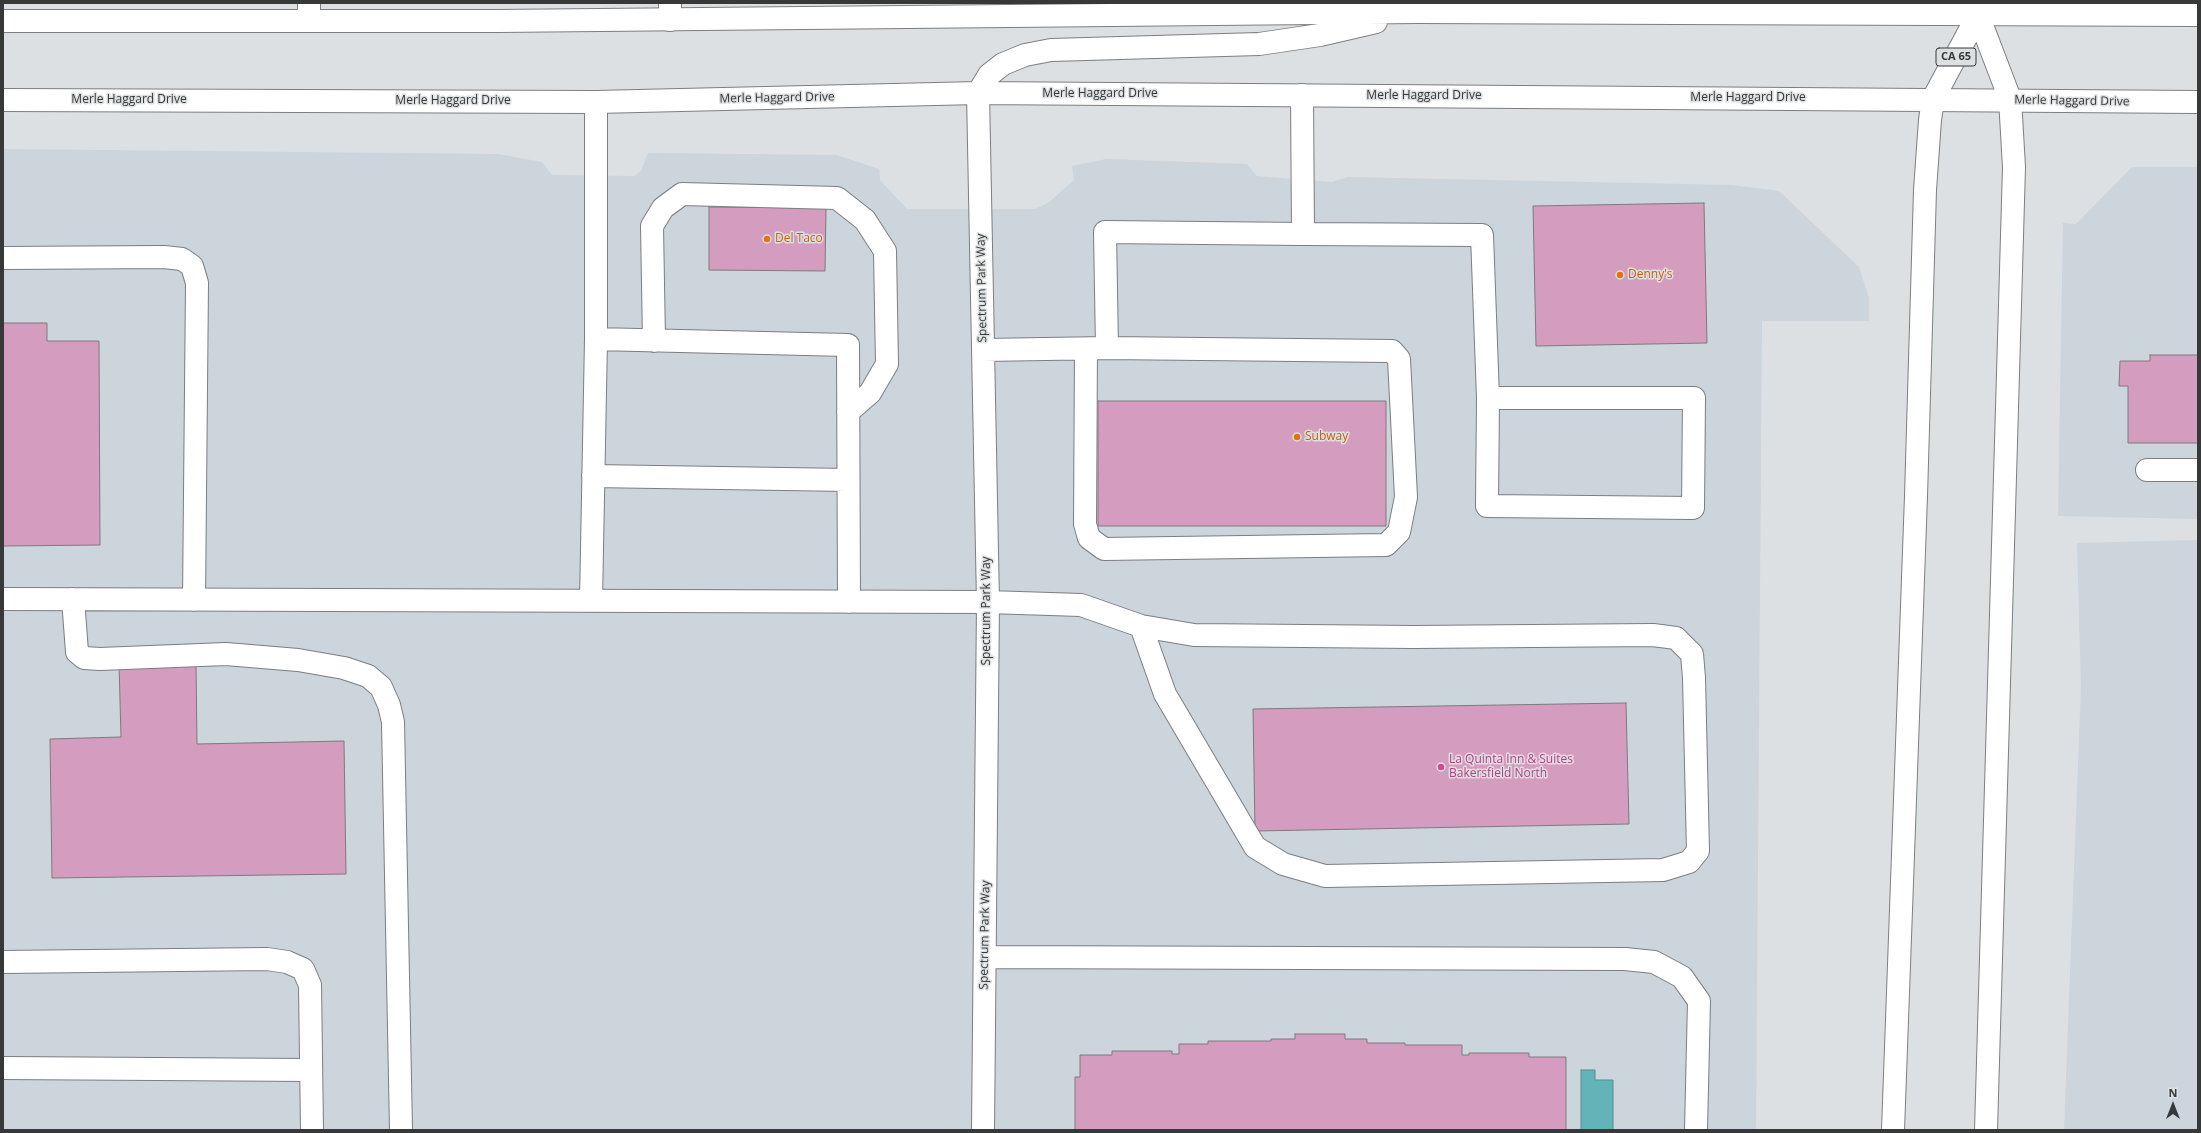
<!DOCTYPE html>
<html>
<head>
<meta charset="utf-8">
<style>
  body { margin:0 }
  #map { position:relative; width:2201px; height:1133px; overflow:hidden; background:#dde0e2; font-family:"Open Sans",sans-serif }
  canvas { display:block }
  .frame { position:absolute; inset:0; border:4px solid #373838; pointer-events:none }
  .north { position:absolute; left:2153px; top:1085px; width:40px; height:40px; -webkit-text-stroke:3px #dde0e2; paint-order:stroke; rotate:0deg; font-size:11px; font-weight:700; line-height:16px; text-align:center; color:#373838 }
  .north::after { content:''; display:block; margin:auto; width:14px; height:18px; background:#373838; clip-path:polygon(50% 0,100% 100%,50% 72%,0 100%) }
</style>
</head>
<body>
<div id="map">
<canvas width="2201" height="1133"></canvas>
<div class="frame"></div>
<div class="north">N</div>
</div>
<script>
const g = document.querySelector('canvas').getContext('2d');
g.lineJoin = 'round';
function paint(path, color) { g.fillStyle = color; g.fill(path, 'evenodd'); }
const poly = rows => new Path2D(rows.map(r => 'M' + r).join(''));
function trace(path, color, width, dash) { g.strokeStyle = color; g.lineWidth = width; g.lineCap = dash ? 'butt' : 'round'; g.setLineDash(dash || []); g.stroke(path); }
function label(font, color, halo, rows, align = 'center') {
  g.font = font + ' "Open Sans",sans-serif'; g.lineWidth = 3; g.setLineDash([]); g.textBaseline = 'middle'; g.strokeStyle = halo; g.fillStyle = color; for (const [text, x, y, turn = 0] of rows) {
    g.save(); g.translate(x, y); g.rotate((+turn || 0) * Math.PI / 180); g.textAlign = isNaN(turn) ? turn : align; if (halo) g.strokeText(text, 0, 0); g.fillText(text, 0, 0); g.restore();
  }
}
paint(poly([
  [3,149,498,154,542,162,552,175,634,176,641,171,648,153,837,155,879,169,880,180,907,209,1035,209,1048,203,1074,180,1072,166,1106,159,1247,164,1257,176,1332,182,1348,177,1732,185,1779,191,1859,267,1869,298,1869,321,1762,321,1756,1130,3,1130],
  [2132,167,2198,167,2198,519,2058,516,2063,223,2076,224],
  [2198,540,2198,1130,2064,1130,2081,687,2077,543]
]), '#ccd4dc');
const water = poly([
  [1581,1070,1595,1070,1595,1080,1613,1080,1613,1130,1581,1130,1581,1070]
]);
paint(water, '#62b4b9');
trace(water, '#558f92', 1);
const building = poly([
  [1704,203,1707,343,1536,346,1533,206,1704,203],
  [709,207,826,208,825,271,709,270,709,207],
  [3,323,47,323,47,341,99,341,100,545,3,546,3,323],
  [2150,355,2198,355,2198,443,2128,443,2128,386,2119,386,2120,361,2150,361,2150,355],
  [1098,401,1386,401,1386,526,1098,526,1098,401],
  [119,663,196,663,197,744,344,741,346,874,52,878,50,739,121,737,119,663],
  [1626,703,1629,824,1255,831,1253,709,1626,703],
  [1295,1034,1345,1034,1345,1039,1367,1039,1367,1043,1405,1043,1405,1045,1462,1045,1462,1055,1469,1055,1469,1053,1529,1053,1529,1057,1566,1057,1566,1130,1075,1130,1075,1077,1080,1077,1080,1055,1112,1055,1112,1051,1172,1051,1172,1054,1179,1054,1179,1044,1208,1044,1208,1041,1271,1041,1271,1039,1295,1039,1295,1034]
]);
paint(building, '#d49cbe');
trace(building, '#7e7b7c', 1);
const minor = poly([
  [309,3,309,21],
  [670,20,670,3],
  [978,93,988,602,983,1130],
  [1303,234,1482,235,1488,398,1487,506,1693,508,1694,398,1488,398],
  [3,258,164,257,182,259,192,266,197,283,194,600],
  [596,339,848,345,849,602],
  [654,341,652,226,663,208,682,194,837,198,865,220,885,251,887,364,870,393,848,412],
  [1086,349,1085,524,1089,538,1104,549,1386,545,1399,532,1406,497,1399,359,1392,351,1107,348],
  [983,350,1107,348,1105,232,1303,234,1302,95],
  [2147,470,2198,470],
  [593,476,848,480],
  [3,599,988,602,1081,605,1141,626,1194,635,1414,637,1653,635,1676,638,1692,654,1694,678,1698,851,1689,862,1663,870,1325,876,1283,864,1255,847,1165,694,1141,626],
  [73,599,77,652,84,658,100,659,226,654,298,660,344,668,368,676,381,687,389,705,393,722,401,1130],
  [591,601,596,339,596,102],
  [985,957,1625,959,1654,962,1682,977,1699,1001,1696,1130],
  [3,962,267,959,287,962,303,969,310,985,312,1130],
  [3,1068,311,1070]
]);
const major = poly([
  [3,21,497,21,1418,12,2198,15],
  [978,93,989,75,1003,64,1025,55,1051,50,1259,44,1320,35,1376,22],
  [3,100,596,102,978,93,2198,102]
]);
const highway = poly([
  [1978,3,1978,15,2010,99,2014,167,1986,1130],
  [1893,1130,1916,496,1925,190,1930,120,1933,99,1978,15]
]);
trace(minor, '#7c7e81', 24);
trace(major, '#7c7e81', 24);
trace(highway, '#7c7e81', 24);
trace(minor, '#fff', 22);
trace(major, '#fff', 22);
trace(highway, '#fff', 22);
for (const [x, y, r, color] of [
  [767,239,4,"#e8710a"],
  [1620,275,4,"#e8710a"],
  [1297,437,4,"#e8710a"],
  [1441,767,4,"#d1479c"]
]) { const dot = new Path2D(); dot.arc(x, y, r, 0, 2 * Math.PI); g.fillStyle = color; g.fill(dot); trace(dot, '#dde0e2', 1.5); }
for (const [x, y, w] of [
  [1956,57,40]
]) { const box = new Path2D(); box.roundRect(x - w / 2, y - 9, w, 18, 3); g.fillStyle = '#dde0e2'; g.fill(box); trace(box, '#373838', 1); }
label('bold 11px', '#373838', null, [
  ["CA 65",1956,57]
]);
label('12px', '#373838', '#dde0e2', [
  ["Merle Haggard Drive",1100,94],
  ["Merle Haggard Drive",1424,96],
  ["Merle Haggard Drive",777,98,-1],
  ["Merle Haggard Drive",1748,98],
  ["Merle Haggard Drive",129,100],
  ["Merle Haggard Drive",453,101],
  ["Merle Haggard Drive",2072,101,1],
  ["Spectrum Park Way",982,288,-91],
  ["Spectrum Park Way",987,611,-90],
  ["Spectrum Park Way",985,935,-89]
]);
label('12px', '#c56008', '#dde0e2', [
  ["Del Taco",775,239],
  ["Denny's",1628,275],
  ["Subway",1305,437]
], 'left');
label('12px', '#b23c85', '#dde0e2', [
  ["La Quinta Inn & Suites",1449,760],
  ["Bakersfield North",1449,774]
], 'left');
</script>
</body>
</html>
